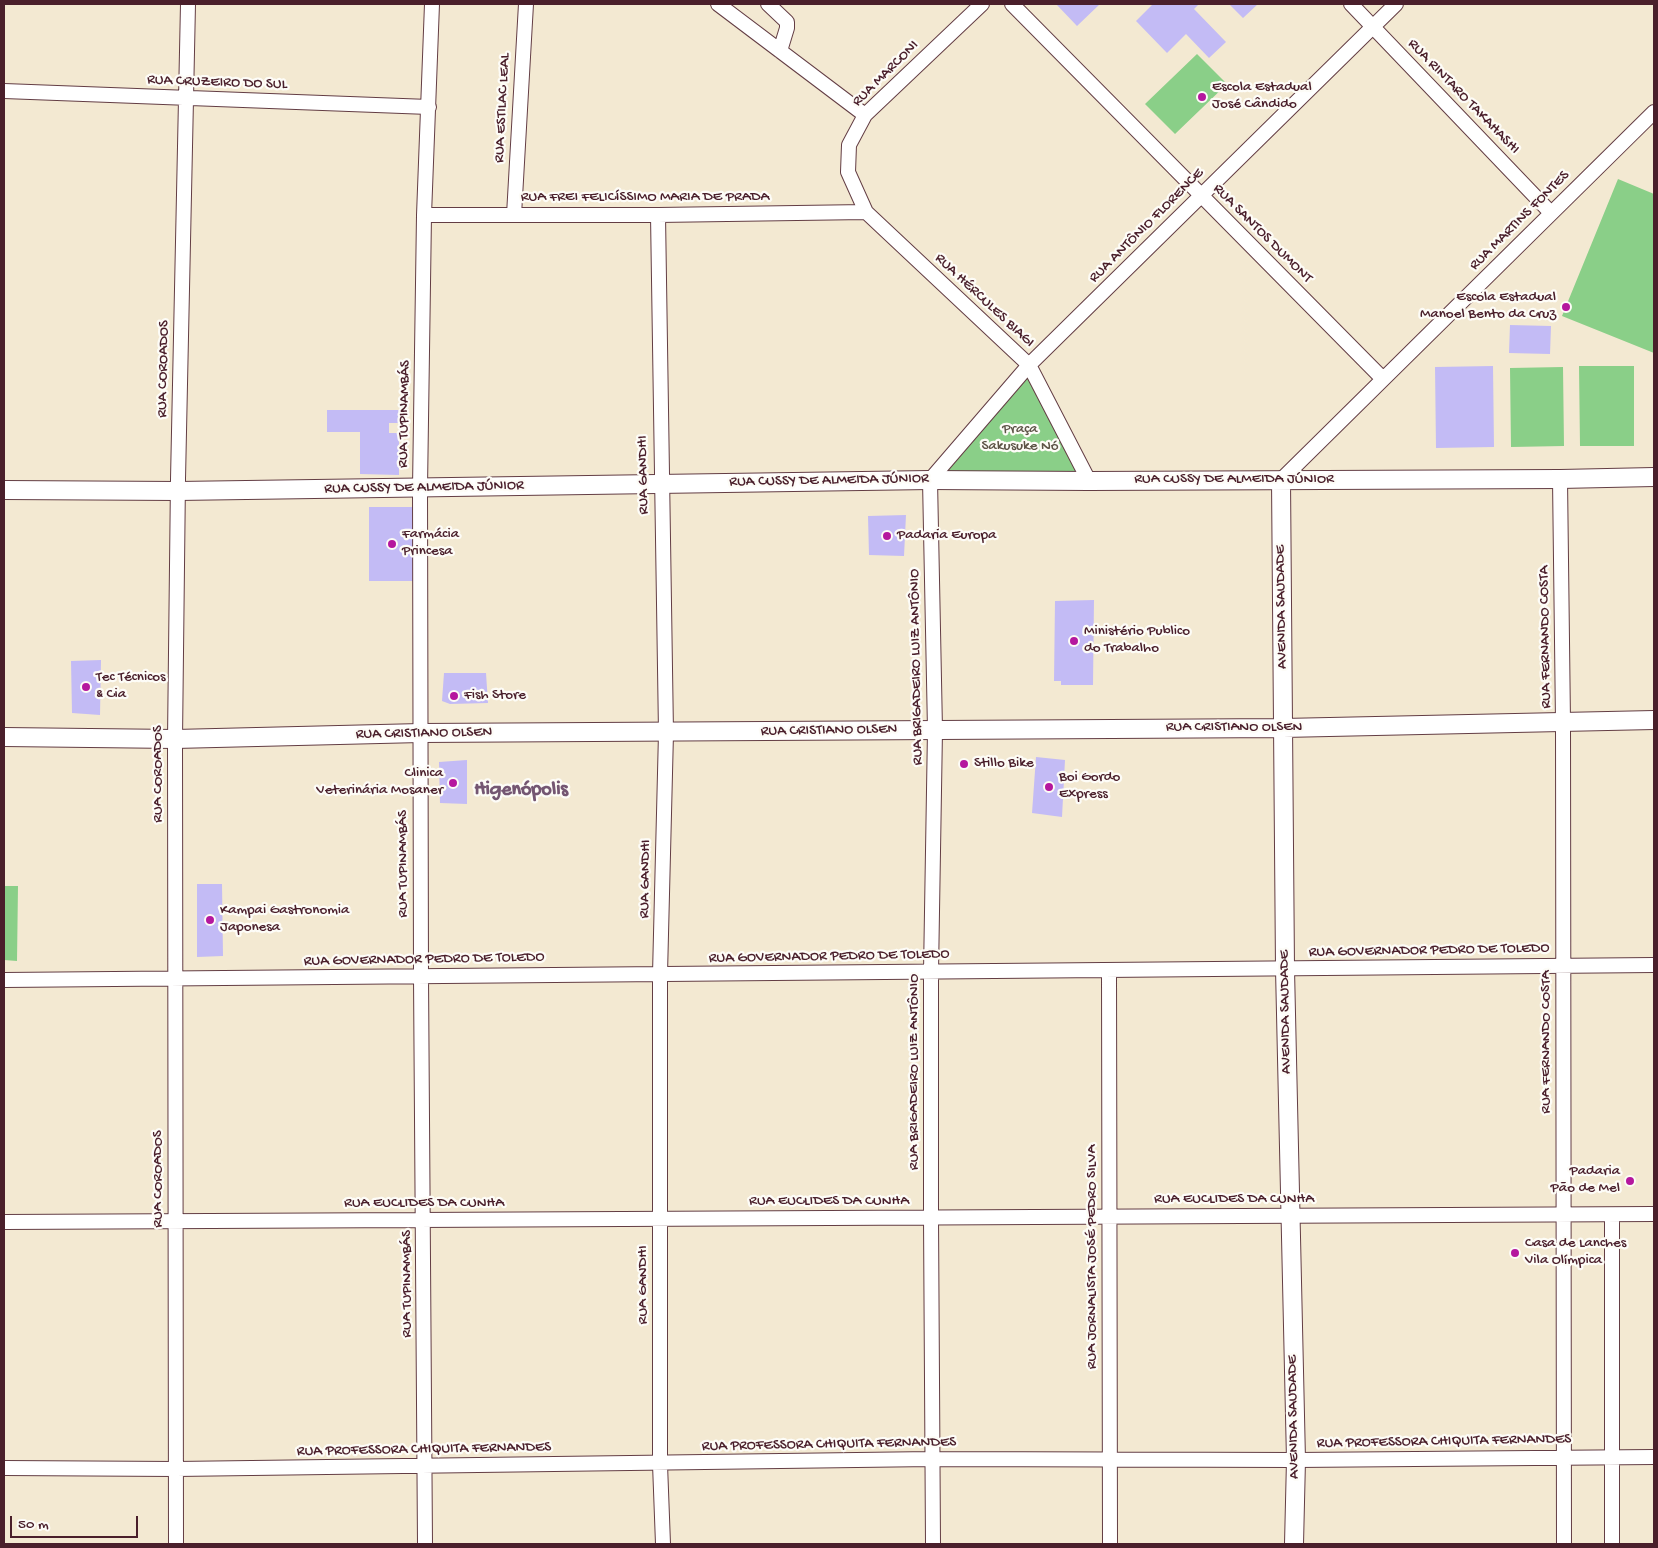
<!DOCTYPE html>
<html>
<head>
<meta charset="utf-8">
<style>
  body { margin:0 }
  #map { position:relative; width:1658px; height:1548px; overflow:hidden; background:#f3e9d2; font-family:"Gochi Hand",sans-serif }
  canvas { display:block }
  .frame { position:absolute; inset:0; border:5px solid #4a1f2b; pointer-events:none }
  .scale { position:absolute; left:10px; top:1516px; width:128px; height:22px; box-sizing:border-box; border:2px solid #4a1f2b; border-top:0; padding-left:6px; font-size:15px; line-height:18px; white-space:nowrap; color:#4a1f2b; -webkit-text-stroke:4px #fdfcf7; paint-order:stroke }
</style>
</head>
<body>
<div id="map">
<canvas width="1658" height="1548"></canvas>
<div class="frame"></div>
<div class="scale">50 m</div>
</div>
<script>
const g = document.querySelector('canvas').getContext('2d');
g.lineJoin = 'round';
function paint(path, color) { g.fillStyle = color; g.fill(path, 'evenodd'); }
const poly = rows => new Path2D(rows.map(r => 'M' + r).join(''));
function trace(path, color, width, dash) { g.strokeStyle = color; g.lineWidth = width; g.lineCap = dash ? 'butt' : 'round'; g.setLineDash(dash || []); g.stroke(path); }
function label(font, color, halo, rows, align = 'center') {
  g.font = font + ' "Gochi Hand",sans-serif'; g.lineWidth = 4.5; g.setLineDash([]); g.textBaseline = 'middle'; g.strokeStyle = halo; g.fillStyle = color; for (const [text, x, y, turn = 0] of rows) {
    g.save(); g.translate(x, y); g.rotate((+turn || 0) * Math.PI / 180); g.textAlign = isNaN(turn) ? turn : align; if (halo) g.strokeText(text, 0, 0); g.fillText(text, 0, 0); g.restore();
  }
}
paint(poly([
  [1197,54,1227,84,1175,134,1145,104],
  [1618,179,1654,194,1654,353,1562,316],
  [1579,366,1634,366,1634,446,1580,446],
  [1563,367,1564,446,1511,447,1510,368],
  [1029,369,1085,479,933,478],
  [4,886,18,886,17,961,4,960]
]), '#8acf88');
paint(poly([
  [1056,4,1100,4,1077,26],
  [1153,4,1199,4,1194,9,1226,42,1209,58,1186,34,1167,53,1136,21],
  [1229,4,1258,4,1243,18],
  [1510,325,1551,326,1550,354,1509,353],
  [1493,366,1494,447,1436,448,1435,367],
  [327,410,402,410,402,423,389,423,389,433,399,433,399,475,360,474,360,432,327,432],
  [369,507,416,507,414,581,369,581],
  [906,515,904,556,869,555,868,516],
  [1094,600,1093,685,1061,685,1061,681,1054,681,1055,601],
  [101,660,100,715,72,713,71,661],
  [444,673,486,673,488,703,450,704,442,701],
  [1036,757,1065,760,1062,817,1032,813],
  [467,760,467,804,440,803,439,762],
  [197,884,222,884,223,956,197,957]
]), '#c3bbf5');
const minor = poly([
  [718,4,865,115],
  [768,4,787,22,787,28,780,51],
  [982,4,865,115,849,145,848,172,866,212,1029,365,1089,481],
  [1012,4,1383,379],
  [1351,4,1551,213],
  [4,91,429,107],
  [424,215,658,215,866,212],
  [514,215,526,4],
  [658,215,666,733,660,974,660,1464,663,1544],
  [1560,479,1563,722,1564,1544],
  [1281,480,1654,112],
  [1109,970,1110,1544],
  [4,980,1654,965],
  [1612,1215,1612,1544],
  [4,1222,1654,1214],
  [4,1468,176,1469,932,1459,1296,1460,1654,1457],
  [176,1544,175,739,178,479,188,4],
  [425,1544,421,977,420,488,424,215,432,4],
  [933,1544,931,1218,931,972,935,730,930,480,1029,365,1396,4]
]);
const tertiary = poly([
  [1281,480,1285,969,1296,1460,1294,1544],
  [4,490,178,491,930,480,1089,481,1560,479,1654,477],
  [4,737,175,739,421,733,1283,728,1654,720]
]);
trace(minor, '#633d44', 16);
trace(tertiary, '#633d44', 20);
trace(minor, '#fff', 14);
trace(tertiary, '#fff', 18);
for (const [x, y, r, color] of [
  [1202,97,5,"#b5179e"],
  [1566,307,5,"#b5179e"],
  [887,536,5,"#b5179e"],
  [392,544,5,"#b5179e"],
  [1074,641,5,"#b5179e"],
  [86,687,5,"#b5179e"],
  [454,696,5,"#b5179e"],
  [964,764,5,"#b5179e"],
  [453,783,5,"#b5179e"],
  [1049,787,5,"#b5179e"],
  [210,920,5,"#b5179e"],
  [1630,1181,5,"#b5179e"],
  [1515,1253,5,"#b5179e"]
]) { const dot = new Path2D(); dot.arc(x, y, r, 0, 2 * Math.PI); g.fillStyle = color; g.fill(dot); trace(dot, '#fdfcf7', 2); }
label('15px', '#4a1f2b', '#fdfcf7', [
  ["RUA MARCONI",886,74,-45],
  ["RUA CRUZEIRO DO SUL",217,83,2],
  ["RUA RINTARO TAKAHASHI",1463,97,46],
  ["RUA ESTILAC LEAL",503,108,-87],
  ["RUA FREI FELICÍSSIMO MARIA DE PRADA",645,198],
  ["RUA MARTINS FONTES",1520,221,-45],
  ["RUA ANTÔNIO FLORENCE",1147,226,-45],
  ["RUA SANTOS DUMONT",1262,234,45],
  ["RUA HÉRCULES BIAGI",984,301,43],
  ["RUA COROADOS",164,369,-89],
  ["RUA TUPINAMBÁS",405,414,-89],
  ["RUA GANDHI",644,475,-91],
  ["RUA CUSSY DE ALMEIDA JÚNIOR",1234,480],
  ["RUA CUSSY DE ALMEIDA JÚNIOR",829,481,-1],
  ["RUA CUSSY DE ALMEIDA JÚNIOR",424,488,-1],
  ["AVENIDA SAUDADE",1282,607,-91],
  ["RUA FERNANDO COSTA",1546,637,-91],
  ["RUA BRIGADEIRO LUIZ ANTÔNIO",917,667,-91],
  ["RUA CRISTIANO OLSEN",1234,728],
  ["RUA CRISTIANO OLSEN",829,731,-1],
  ["RUA CRISTIANO OLSEN",424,734,-1],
  ["RUA COROADOS",159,774,-90],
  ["RUA TUPINAMBÁS",404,864,-90],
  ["RUA GANDHI",646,879,-89],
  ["RUA GOVERNADOR PEDRO DE TOLEDO",1429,951,-1],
  ["RUA GOVERNADOR PEDRO DE TOLEDO",829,957,-1],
  ["RUA GOVERNADOR PEDRO DE TOLEDO",424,960,-1],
  ["AVENIDA SAUDADE",1286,1012,-91],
  ["RUA FERNANDO COSTA",1547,1042,-90],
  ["RUA BRIGADEIRO LUIZ ANTÔNIO",915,1072,-90],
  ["RUA COROADOS",159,1179,-90],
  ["RUA EUCLIDES DA CUNHA",1234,1200],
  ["RUA EUCLIDES DA CUNHA",829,1202],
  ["RUA EUCLIDES DA CUNHA",424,1204],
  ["RUA JORNALISTA JOSÉ PEDRO SILVA",1093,1257,-90],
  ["RUA TUPINAMBÁS",408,1284,-90],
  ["RUA GANDHI",644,1285,-90],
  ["AVENIDA SAUDADE",1294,1417,-91],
  ["RUA PROFESSORA CHIQUITA FERNANDES",1444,1442,-1],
  ["RUA PROFESSORA CHIQUITA FERNANDES",829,1445,-1],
  ["RUA PROFESSORA CHIQUITA FERNANDES",424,1450,-1]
]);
label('15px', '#4a1f2b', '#fdfcf7', [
  ["Escola Estadual",1212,88],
  ["José Cândido",1212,105],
  ["Escola Estadual",1556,298,"right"],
  ["Manoel Bento da Cruz",1556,315,"right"],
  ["Farmácia",402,535],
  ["Princesa",402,552],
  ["Padaria Europa",897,536],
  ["Ministério Publico",1084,632],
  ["do Trabalho",1084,649],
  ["Tec Técnicos",96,678],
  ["& Cia",96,695],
  ["Fish Store",464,696],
  ["Stillo Bike",974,764],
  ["Clinica",443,774,"right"],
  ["Veterinária Mosaner",443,791,"right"],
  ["Boi Gordo",1059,778],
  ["Express",1059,795],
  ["Kampai Gastronomia",220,911],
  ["Japonesa",220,928],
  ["Padaria",1620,1172,"right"],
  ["Pão de Mel",1620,1189,"right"],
  ["Casa de Lanches",1525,1244],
  ["Vila Olímpica",1525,1261]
], 'left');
label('15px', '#5d5447', '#fdfcf7', [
  ["Praça",1020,430],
  ["Sakusuke Nó",1020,447]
]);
label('bold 20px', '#745672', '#fdfcf7', [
  ["Higenópolis",521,791]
]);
</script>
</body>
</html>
